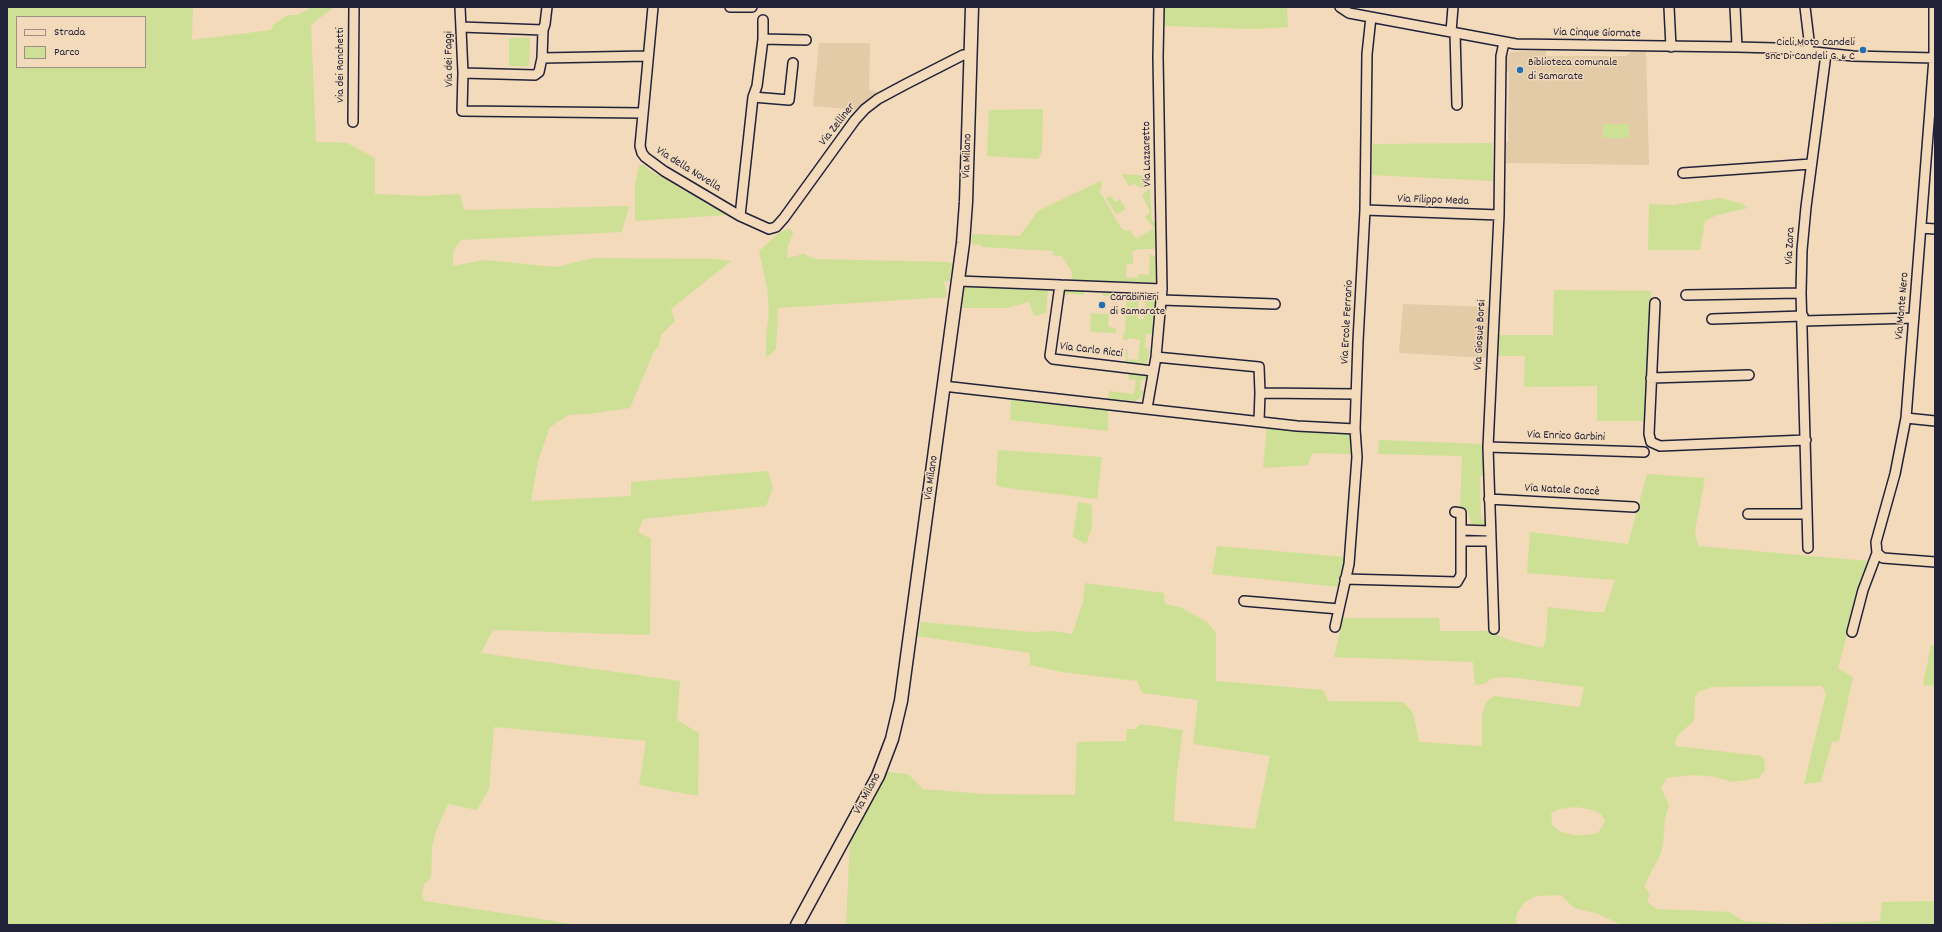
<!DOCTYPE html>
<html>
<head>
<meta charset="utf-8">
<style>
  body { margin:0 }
  #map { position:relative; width:1942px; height:932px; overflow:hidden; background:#f2daba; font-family:Dekko,sans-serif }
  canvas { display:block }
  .frame { position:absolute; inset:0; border:8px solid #22223b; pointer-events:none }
  .legend { position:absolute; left:16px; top:16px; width:130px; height:52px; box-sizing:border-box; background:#f2daba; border:1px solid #9f9087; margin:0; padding:5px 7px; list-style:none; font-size:12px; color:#22223b }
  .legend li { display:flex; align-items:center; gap:8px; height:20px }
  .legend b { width:20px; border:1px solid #9f9087 }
</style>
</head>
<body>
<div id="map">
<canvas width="1942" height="932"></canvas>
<div class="frame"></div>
<ul class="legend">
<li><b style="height:5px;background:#f2daba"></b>Strada</li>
<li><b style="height:11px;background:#cee095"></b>Parco</li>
</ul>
</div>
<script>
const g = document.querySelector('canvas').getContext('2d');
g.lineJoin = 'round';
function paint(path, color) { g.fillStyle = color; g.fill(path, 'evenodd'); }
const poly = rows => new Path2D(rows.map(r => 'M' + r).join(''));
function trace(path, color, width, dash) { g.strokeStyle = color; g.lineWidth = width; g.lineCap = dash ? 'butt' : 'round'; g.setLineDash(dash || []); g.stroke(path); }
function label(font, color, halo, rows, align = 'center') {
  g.font = font + ' Dekko,sans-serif'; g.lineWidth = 3; g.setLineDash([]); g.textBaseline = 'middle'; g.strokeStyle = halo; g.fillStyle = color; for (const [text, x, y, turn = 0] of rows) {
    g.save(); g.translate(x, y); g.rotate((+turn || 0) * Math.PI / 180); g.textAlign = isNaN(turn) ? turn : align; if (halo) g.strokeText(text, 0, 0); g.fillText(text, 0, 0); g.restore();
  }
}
paint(poly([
  [819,43,870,43,869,90,879,92,858,110,813,106],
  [1546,50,1546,56,1626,56,1633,50,1646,50,1649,165,1504,163,1503,142,1508,142,1509,72,1503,72,1506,56,1512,52],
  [1403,304,1491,307,1487,358,1399,353]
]), '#e3cba8');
paint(poly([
  [7,7,193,7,192,40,271,30,274,24,288,15,298,15,311,7,334,7,311,25,316,142,347,143,375,158,375,194,424,196,460,194,464,210,629,206,622,232,461,240,453,251,453,266,484,260,556,267,593,258,718,259,731,261,671,309,675,321,661,335,659,346,654,351,630,408,588,414,569,415,550,427,538,461,531,501,631,496,631,482,768,471,773,488,766,506,643,519,638,532,651,539,650,635,493,630,481,653,680,681,677,720,699,733,698,796,639,785,646,741,494,727,489,789,477,810,448,804,436,831,432,847,431,878,424,884,422,895,424,901,579,925,7,925],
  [17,17,145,17,145,67,17,67],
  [1164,7,1287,7,1288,27,1256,29,1163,26],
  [509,38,530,38,529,66,509,66],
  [1043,109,1042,152,1038,159,987,156,989,110],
  [1603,124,1629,124,1629,138,1603,138],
  [1492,143,1493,181,1372,175,1373,144],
  [644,164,649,170,727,215,635,221,635,185,639,166],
  [1122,174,1149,176,1149,183,1140,188,1135,184,1129,186],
  [1100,181,1102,183,1100,192,1121,228,1126,231,1130,230,1136,239,1154,228,1145,217,1150,212,1142,195,1150,188,1152,221,1156,222,1157,249,1139,249,1131,252,1133,255,1133,264,1127,264,1126,277,1138,278,1138,274,1149,275,1150,254,1158,258,1158,279,1155,282,1123,282,1123,285,1071,283,1072,272,1062,256,1053,255,1053,251,982,247,980,244,972,245,972,234,1020,236,1038,211],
  [1111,196,1115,202,1120,199,1126,209,1118,214,1115,213,1106,198],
  [1720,198,1740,203,1748,208,1717,215,1705,221,1700,250,1648,250,1649,204,1673,205],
  [790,228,793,233,788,246,787,258,804,254,814,259,950,262,953,265,949,282,944,281,947,297,778,308,776,349,766,358,766,336,769,313,767,288,759,251,779,233],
  [970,285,1048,289,1046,313,1034,316,1029,302,1007,308,962,308,965,288],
  [1064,289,1120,291,1120,293,1114,293,1114,296,1103,296,1103,292,1084,292,1084,295,1070,294,1070,291,1068,295,1061,295],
  [1554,290,1651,291,1645,421,1597,421,1597,386,1524,387,1525,356,1498,356,1499,335,1553,335],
  [1127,292,1154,293,1156,295,1152,334,1146,334,1145,348,1149,348,1149,354,1146,366,1125,364,1126,349,1128,350,1127,359,1138,360,1140,340,1128,338,1128,340,1123,340,1123,333,1125,333],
  [1139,294,1145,294,1144,319,1138,319],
  [1091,313,1109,314,1108,327,1116,328,1116,333,1090,332],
  [1128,372,1147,376,1146,380,1141,380,1140,390,1144,391,1143,396,1135,401,1108,399,1109,391,1134,394,1136,380,1129,380],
  [1011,400,1108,410,1108,431,1010,420],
  [1267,427,1349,434,1351,439,1350,454,1312,453,1308,465,1263,468],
  [1379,440,1484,444,1485,476,1480,476,1481,519,1486,520,1486,525,1471,525,1468,511,1460,508,1462,456,1378,454],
  [998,450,1102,457,1097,499,1000,487,996,484],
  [1647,474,1705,478,1695,531,1698,546,1868,561,1838,668,1853,677,1839,741,1832,742,1821,782,1804,784,1826,694,1822,686,1711,687,1698,692,1695,698,1694,721,1678,735,1675,742,1676,746,1761,756,1764,759,1765,770,1759,778,1732,782,1716,777,1694,775,1667,778,1661,788,1669,805,1665,819,1663,844,1661,853,1644,886,1650,895,1647,902,1657,909,1729,912,1743,921,1792,924,1880,921,1882,902,1935,901,1935,925,1622,925,1596,913,1574,908,1561,895,1537,896,1530,899,1524,903,1518,912,1516,917,1517,925,846,925,850,841,887,772,908,774,923,789,984,794,1075,795,1077,742,1126,741,1127,729,1135,729,1140,724,1183,730,1177,772,1174,821,1255,829,1270,756,1193,744,1198,700,1142,693,1137,681,1062,672,1030,665,1030,653,918,636,921,622,1032,632,1055,631,1072,634,1083,602,1085,583,1164,593,1165,604,1180,607,1207,622,1216,633,1216,681,1323,690,1328,701,1403,702,1413,713,1419,742,1482,746,1482,715,1486,702,1494,696,1580,707,1584,687,1508,677,1493,678,1484,684,1475,685,1473,662,1334,657,1343,618,1439,618,1440,631,1489,631,1511,641,1543,648,1546,638,1548,607,1591,612,1604,612,1615,580,1527,573,1530,532,1628,544],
  [1576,807,1593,810,1601,814,1605,821,1598,833,1588,835,1574,835,1561,832,1552,825,1551,813,1560,809],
  [1078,502,1092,505,1092,528,1086,544,1073,537],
  [1217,546,1345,557,1340,587,1212,574],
  [1931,645,1935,645,1935,686,1923,685]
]), '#cee095');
const street = poly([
  [460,7,463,73,462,111,643,113],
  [653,7,640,146,642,153,645,157,664,171,740,216,769,229,776,227,784,218,855,120,865,109,878,99,906,84,963,55,971,55],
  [730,7,752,7],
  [1340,7,1349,13,1516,44,1737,47,1775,48,1853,56,1935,58],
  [1669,7,1671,47],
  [1735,7,1737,47],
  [1805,7,1809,40,1808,52],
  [763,20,763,39,806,40],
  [461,27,543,30,542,58,539,72,535,75,463,73],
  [543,30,545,24,547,7],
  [1451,32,1453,7],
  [1455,33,1457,105],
  [542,58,648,56],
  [753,97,789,100,793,63],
  [353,122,354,7],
  [1683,173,1811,164],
  [1365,210,1499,215],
  [740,216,753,97,757,86,763,39],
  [1921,228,1935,229],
  [958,281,1162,289],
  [1060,285,1050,356,1053,359,1153,371],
  [1686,295,1801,293],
  [1162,300,1275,304],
  [1655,303,1649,434,1651,442,1660,446,1806,440],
  [1712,319,1803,316],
  [1803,321,1914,318],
  [1156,357,1259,367,1260,393,1356,394],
  [1651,378,1749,375],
  [943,386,1297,426,1355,429],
  [1147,408,1156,357,1162,289,1158,57,1159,7],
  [1906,418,1935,421],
  [1259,421,1260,393],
  [1488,447,1644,452],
  [1489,499,1634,507],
  [1748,514,1807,514],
  [1462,530,1490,531],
  [1462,541,1490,541],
  [1808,548,1801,293,1802,250,1806,207,1826,54],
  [1877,553,1876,542,1895,474,1906,418,1934,58,1934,7],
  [1877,553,1883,558,1935,562],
  [1345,579,1457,582,1461,575,1461,513,1455,512],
  [1244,601,1339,609],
  [1335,627,1349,564,1357,457,1355,429,1358,341,1365,210,1367,54,1371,17],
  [1494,629,1488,447,1499,215,1501,56,1504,43],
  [1852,632,1863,590,1877,553]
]);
const secondary = poly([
  [797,925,878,776,892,739,901,701,963,243,966,202,972,7]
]);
trace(street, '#22223b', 12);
trace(secondary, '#22223b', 15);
trace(street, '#f2daba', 9);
trace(secondary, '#f2daba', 12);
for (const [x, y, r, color] of [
  [1863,50,4,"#1f6fb2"],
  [1520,70,4,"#1f6fb2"],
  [1102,305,4,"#1f6fb2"]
]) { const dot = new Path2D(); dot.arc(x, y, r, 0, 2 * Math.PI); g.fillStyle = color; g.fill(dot); trace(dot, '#f2daba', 1.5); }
label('12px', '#22223b', '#f2daba', [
  ["Via Cinque Giornate",1597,34,1],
  ["Via dei Faggi",450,59,-91],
  ["Via dei Ronchetti",341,65,-90],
  ["Via Zelliner",838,125,-52],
  ["Via Lazzaretto",1148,154,-91],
  ["Via Milano",968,156,-88],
  ["Via della Novella",688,170,32],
  ["Via Filippo Meda",1433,201,2],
  ["Via Zara",1791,246,-87],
  ["Via Monte Nero",1903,306,-85],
  ["Via Ercole Ferrario",1348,322,-87],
  ["Via Giosuè Borsi",1481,335,-87],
  ["Via Carlo Ricci",1091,351,7],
  ["Via Enrico Garbini",1566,437,2],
  ["Via Milano",932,478,-82],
  ["Via Natale Coccè",1562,491,3],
  ["Via Milano",868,794,-62]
]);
label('12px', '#22223b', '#f2daba', [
  ["Cicli Moto Candeli",1855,43,"right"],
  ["Snc Di Candeli G. & C",1855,57,"right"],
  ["Biblioteca comunale",1528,63],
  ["di Samarate",1528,77],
  ["Carabinieri",1110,298],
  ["di Samarate",1110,312]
], 'left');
</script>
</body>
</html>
